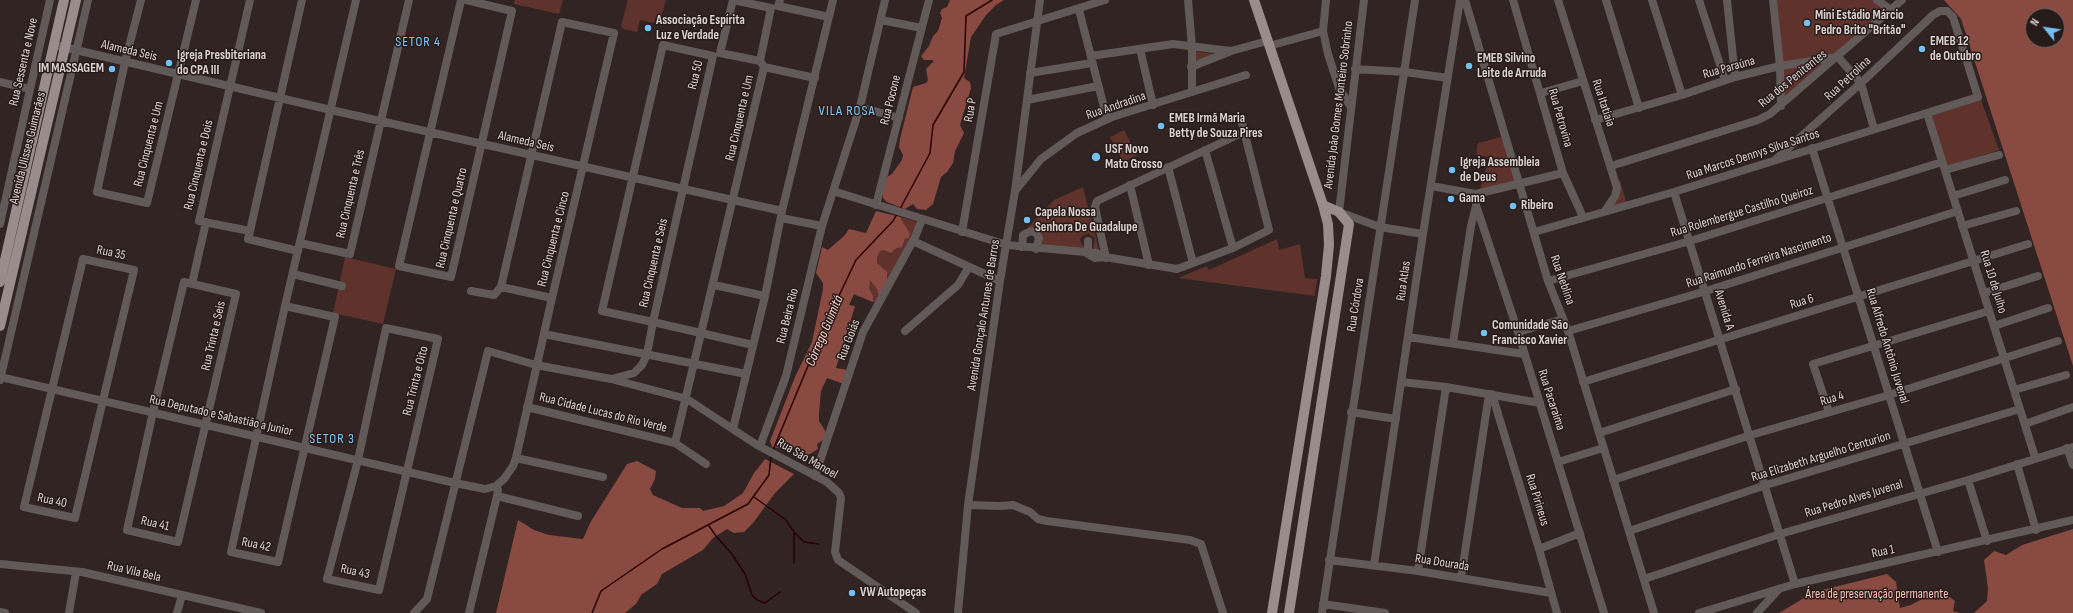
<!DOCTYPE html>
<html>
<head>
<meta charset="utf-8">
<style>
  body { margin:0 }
  #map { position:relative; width:2073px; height:613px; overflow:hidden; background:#312422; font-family:"Sofia Sans Condensed",sans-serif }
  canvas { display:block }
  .north { position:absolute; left:2025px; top:8px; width:40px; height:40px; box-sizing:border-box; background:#271b19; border:1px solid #6f6463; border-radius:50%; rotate:300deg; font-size:11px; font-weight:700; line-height:16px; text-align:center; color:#dbd2d1 }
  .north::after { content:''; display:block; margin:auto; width:14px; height:18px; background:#72c1f5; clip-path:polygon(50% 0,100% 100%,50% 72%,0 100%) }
</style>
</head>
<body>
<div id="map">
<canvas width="2073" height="613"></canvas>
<div class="north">N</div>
</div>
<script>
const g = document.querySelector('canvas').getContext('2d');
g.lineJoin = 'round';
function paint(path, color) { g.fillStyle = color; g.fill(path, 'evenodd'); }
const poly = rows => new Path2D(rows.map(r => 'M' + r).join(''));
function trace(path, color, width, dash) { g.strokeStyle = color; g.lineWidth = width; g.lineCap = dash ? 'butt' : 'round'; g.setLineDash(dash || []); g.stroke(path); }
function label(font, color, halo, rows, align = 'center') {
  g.font = font + ' "Sofia Sans Condensed",sans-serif'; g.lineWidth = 3; g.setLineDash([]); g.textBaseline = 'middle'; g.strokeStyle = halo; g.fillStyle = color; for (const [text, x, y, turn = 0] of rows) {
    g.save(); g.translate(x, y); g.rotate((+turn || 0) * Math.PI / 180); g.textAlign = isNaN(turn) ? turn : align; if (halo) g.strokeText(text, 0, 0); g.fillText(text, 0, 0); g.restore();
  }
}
paint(poly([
  [515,0,563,0,559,14,514,4],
  [628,0,666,0,661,17,656,16,654,23,640,20,637,32,623,29,621,26],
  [1775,0,1873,0,1887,10,1839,54,1782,62],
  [1194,51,1220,55,1194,61],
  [1826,61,1783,100,1783,68],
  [1980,97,1999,150,1946,167,1929,114],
  [1124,130,1137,155,1123,162,1110,137],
  [1505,136,1517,181,1480,190,1489,157,1476,155,1478,143],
  [1620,180,1626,202,1609,207,1617,181],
  [1083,187,1099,250,1093,250,1095,238,1088,233,1082,236,1080,240,1082,245,1087,250,1044,247,1041,244,1038,234,1020,236,1054,200],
  [894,215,918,222,876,303,850,293],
  [1277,239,1279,250,1300,244,1305,278,1317,279,1315,296,1178,278,1207,266,1209,270],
  [345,257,396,269,383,324,333,313]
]), '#5f332c');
paint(poly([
  [950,0,1004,0,996,5,986,15,971,37,964,78,970,82,971,88,960,125,964,133,955,151,953,163,947,172,941,177,933,204,926,210,917,209,913,204,905,209,887,202,883,198,882,189,887,177,892,174,902,160,903,155,899,147,900,139,913,87,926,83,928,80,926,69,934,61,932,60,924,60,921,56,929,46,933,36,938,31,942,18,940,13,942,9,947,7],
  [1944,0,2073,0,2073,366,1961,19],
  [2033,16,2057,16,2057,40,2033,40],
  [876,211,900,217,910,234,908,239,905,238,902,247,896,248,891,253,884,250,880,251,877,257,877,263,887,272,887,285,879,297,877,289,870,280,869,288,873,296,873,302,854,294,849,305,855,306,836,368,849,370,844,384,827,378,821,391,819,413,819,421,826,432,825,439,817,444,818,449,810,454,805,455,794,447,787,450,772,447,770,441,795,377,812,342,823,289,823,283,816,273,822,247,828,250,844,236,849,229,866,233],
  [765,459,794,474,775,493,753,523,744,532,734,533,727,529,713,538,703,550,662,574,657,584,641,595,636,604,625,613,496,613,518,520,534,530,549,535,583,539,590,523,627,464,637,461,656,471,655,479,650,489,653,495,682,508,700,508,703,511,724,506,743,493,754,473],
  [2073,529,2073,613,1974,613,1987,601,1988,588,1984,560,1994,551,2006,555,2022,545],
  [1887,574,1896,582,1900,608,1911,605,1933,593,1947,595,1955,601,1953,611,1960,613,1779,613,1814,592]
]), '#894a41');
trace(poly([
  [900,209,930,153,933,125,964,72,966,16,992,0],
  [773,450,825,325,856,260,893,221,897,214],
  [754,497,786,520,794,532,804,542,819,544],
  [709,526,716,536,732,554,745,574,752,595,757,600,765,603,780,592],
  [794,533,794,563],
  [592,613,601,591,662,549,748,504,769,475,771,456]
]), '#290101', 1.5);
trace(poly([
  [141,0,125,62,97,192,147,203,196,0],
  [250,0,199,221,250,231,302,0],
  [461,0,399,266,451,277,512,11,466,0],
  [780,0,778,6,829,17],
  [1188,0,1192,46,1192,92],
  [1326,0,1323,31,1328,54,1339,88,1351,107],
  [1364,0,1339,212,1380,227,1423,234],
  [1465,0,1548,281,1568,331,1654,613],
  [1513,0,1563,173,1583,217],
  [1558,0,1617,188,1615,196,1605,211],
  [1606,0,1639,108],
  [1652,0,1682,95],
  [1699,0,1725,80],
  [1727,0,1735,77],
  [1773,0,1780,66,1781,106],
  [1877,0,1891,10],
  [1079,10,1107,119],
  [881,20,922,28],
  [562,22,614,33,552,298,501,287,562,22],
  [59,46,331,110,782,211],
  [1269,46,1323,31],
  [1140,49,1153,105],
  [1091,56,1173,44,1231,51],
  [1838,57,1861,83,1874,129],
  [760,61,771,8,733,0,720,53,760,61,764,67],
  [1191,67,1231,51,1267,41],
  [1355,69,1405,72,1448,78],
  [1030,73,1092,63],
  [0,82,30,89],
  [1541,93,1583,81],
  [1027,100,1098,86],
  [860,107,899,118],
  [1927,113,2035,457],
  [1595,120,1682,95,1735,77,1780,66,1838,57],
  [1812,148,1938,552],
  [1205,150,1233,248],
  [1611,166,1758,120,1770,114,1902,0],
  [1168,167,1193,263],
  [1945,170,1999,155],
  [1130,185,1149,265],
  [1431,186,1476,194,1563,173],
  [833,191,1007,245,1096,253,1105,257,1095,258,1088,254],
  [1015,191,1041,159,1077,133,1112,117,1246,75],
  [1674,192,1795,584],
  [1476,194,1476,205,1518,332,1604,613],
  [1953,196,2005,180],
  [876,205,929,0],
  [781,218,822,226],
  [0,224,50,0],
  [1962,226,2016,211],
  [250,231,248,239,298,251],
  [962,232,996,34,1105,0],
  [1534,232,1674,192,1978,97,1953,17,1947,11,1940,11,1933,15,1861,83,1776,159],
  [913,241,1000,281],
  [300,243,350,254,409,0],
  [1022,247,1023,235,1031,231,1036,233,1039,238,1036,249],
  [1088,254,1088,241],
  [1105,257,1177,269,1233,248,1269,230,1241,119],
  [1106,258,1095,207,1097,201,1244,132],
  [83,259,134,270,75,518,24,507,83,259],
  [293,274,342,286],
  [1548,281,1690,241,1942,162],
  [184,282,236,294,178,542,127,530,153,412,184,282],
  [192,284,206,222],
  [714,285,765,296],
  [471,291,494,295,501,287],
  [1984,293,2038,276],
  [285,306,335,317,278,562,231,552,285,306,356,0],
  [1994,326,2048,308],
  [386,328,438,339,379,590,327,579,358,460,386,328],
  [905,331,958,285,969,267],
  [1568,331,1706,291,1958,211],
  [1518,332,1563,319],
  [544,334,746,374],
  [1408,337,1524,354],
  [1453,343,1471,226,1476,206],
  [0,377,455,483,485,489,496,486,504,479,513,466,516,458,552,298],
  [611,379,634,373,642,365,647,354,653,322,713,56,663,45,602,311,653,322,753,345],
  [0,380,88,0],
  [1402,382,1446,387,1540,403],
  [1583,382,2028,244],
  [2014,390,2066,375],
  [1492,394,1539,549,1557,613],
  [527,407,675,443,706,464],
  [1351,412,1396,419],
  [1829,412,1813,364,1989,311],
  [2025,424,2073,407],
  [733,429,765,296,782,211,833,0],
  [1599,433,1736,389],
  [675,443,764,67,815,78],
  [760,446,786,376,822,226,860,107,885,0],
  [2067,448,2073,465],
  [516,458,603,477],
  [1558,462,1603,448],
  [2017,464,2036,530],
  [815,476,863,332,915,237,922,220],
  [1613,480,1751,435,1889,395,2058,341],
  [1968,480,1987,541],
  [497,496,578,516],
  [968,505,1000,506,1013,505,1030,512,1038,519,1047,521,1190,540,1201,544,1223,613],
  [1629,531,1766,485,2020,409],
  [1539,549,1580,533],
  [1329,560,1418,571,1551,593],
  [0,564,82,572,261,613],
  [1374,565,1423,234,1460,0],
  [1418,571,1446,387],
  [1461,578,1489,394],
  [1644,579,1780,534,1968,480,2073,447],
  [1323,604,1385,613],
  [0,612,5,613],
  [69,613,76,572],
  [177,613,182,595],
  [414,613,427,599,488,351,536,365,611,379,687,399,757,445,827,482,839,493,841,498,835,552,838,560,916,613],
  [469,613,497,496,498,490,496,486],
  [958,613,968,505,1000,281,1015,191,1040,0],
  [1322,613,1415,0],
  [1699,613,1795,584,2073,520],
  [1757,613,1779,589]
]), '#615a59', 8);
trace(poly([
  [1254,0,1323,205,1328,224,1329,245,1326,276,1272,613],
  [0,282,64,0],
  [0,326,76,0],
  [1289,613,1349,224,1339,212,1323,205]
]), '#9a8c8a', 10);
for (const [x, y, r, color] of [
  [1807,23,4,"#72c1f5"],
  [648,28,4,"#72c1f5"],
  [1922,49,4,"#72c1f5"],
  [169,63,4,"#72c1f5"],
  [1469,66,4,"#72c1f5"],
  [112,69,4,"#72c1f5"],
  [1161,126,4,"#72c1f5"],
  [1096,157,5,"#72c1f5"],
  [1452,170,4,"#72c1f5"],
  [1451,199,4,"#72c1f5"],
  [1513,206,4,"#72c1f5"],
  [1027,220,4,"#72c1f5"],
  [1484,333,4,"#72c1f5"],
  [852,593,4,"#72c1f5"]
]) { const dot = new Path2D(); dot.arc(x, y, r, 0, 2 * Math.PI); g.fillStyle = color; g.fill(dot); trace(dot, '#271b19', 1.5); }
label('bold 13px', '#dbd2d1', '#271b19', [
  ["Mini Estádio Márcio",1815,16],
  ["Pedro Brito \"Britão\"",1815,31],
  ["Associação Espírita",656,21],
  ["Luz e Verdade",656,36],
  ["EMEB 12",1930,42],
  ["de Outubro",1930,57],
  ["Igreja Presbiteriana",177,56],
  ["do CPA III",177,71],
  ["EMEB Silvino",1477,59],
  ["Leite de Arruda",1477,74],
  ["IM MASSAGEM",104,69,"right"],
  ["EMEB Irmã Maria",1169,119],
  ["Betty de Souza Pires",1169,134],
  ["USF Novo",1105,150],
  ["Mato Grosso",1105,165],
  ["Igreja Assembleia",1460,163],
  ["de Deus",1460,178],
  ["Gama",1459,199],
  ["Ribeiro",1521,206],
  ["Capela Nossa",1035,213],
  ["Senhora De Guadalupe",1035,228],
  ["Comunidade São",1492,326],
  ["Francisco Xavier",1492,341],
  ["VW Autopeças",860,593]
], 'left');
label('13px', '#dbd2d1', '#271b19', [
  ["Alameda Seis",129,51,13],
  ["Rua Sessenta e Nove",24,62,-77],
  ["Rua Paraúna",1729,68,-16],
  ["Rua 50",696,75,-77],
  ["Rua dos Penitentes",1793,79,-39],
  ["Rua Petrolina",1848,79,-43],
  ["Rua Pocone",891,100,-76],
  ["Rua Itatiaia",1603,103,72],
  ["Avenida João Gomes Monteiro Sobrinho",1339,105,-83],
  ["Rua Andradina",1116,106,-19],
  ["Rua P",971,110,-80],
  ["Rua Cinquenta e Um",740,118,-77],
  ["Rua Petrovina",1560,118,74],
  ["Alameda Seis",526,142,13],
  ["Rua Cinquenta e Um",149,144,-76],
  ["Avenida Ulisses Guimarães",28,148,-76],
  ["Rua Marcos Dennys Silva Santos",1753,155,-18],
  ["Rua Cinquenta e Dois",199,165,-77],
  ["Rua Cinquenta e Três",351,194,-77],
  ["Rua Rolembergue Castilho Queiroz",1742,212,-17],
  ["Rua Cinquenta e Quatro",452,218,-77],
  ["Rua Cinquenta e Cinco",554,239,-76],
  ["Rua 35",111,253,12],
  ["Rua Raimundo Ferreira Nascimento",1759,261,-18],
  ["Rua Cinquenta e Seis",654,263,-77],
  ["Rua Neblina",1562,280,71],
  ["Rua Atlas",1404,281,-82],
  ["Rua 10 de Julho",1993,282,73],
  ["Rua 6",1802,302,-17],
  ["Rua Córdova",1356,305,-81],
  ["Avenida A",1724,310,73],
  ["Avenida Gonçalo Antunes de Barros",984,315,-81],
  ["Rua Beira Rio",788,316,-76],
  ["Rua Trinta e Seis",214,336,-77],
  ["Rua Goiás",849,340,-69],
  ["Rua Alfredo Antônio Juvenal",1887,346,73],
  ["Rua Trinta e Oito",416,381,-76],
  ["Rua 4",1832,399,-16],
  ["Rua Pacaraíma",1551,400,72],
  ["Rua Cidade Lucas do Rio Verde",603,413,14],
  ["Rua Deputado e Sabastião a Junior",221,416,13],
  ["Rua Elizabeth Arguelho Centurion",1821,457,-17],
  ["Rua São Manoel",807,459,30],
  ["Rua Pedro Alves Juvenal",1854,499,-17],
  ["Rua Pirineus",1537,500,73],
  ["Rua 40",52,501,12],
  ["Rua 41",155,524,13],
  ["Rua 42",256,545,12],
  ["Rua 1",1883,552,-12],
  ["Rua Dourada",1442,563,9],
  ["Rua Vila Bela",134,572,13],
  ["Rua 43",355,572,12]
]);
label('13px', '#fcc0b7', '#271b19', [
  ["Área de preservação permanente",1877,595]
]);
g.letterSpacing = '1px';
label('14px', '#80c8f9', '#271b19', [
  ["SETOR 4",418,42],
  ["VILA ROSA",847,111],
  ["SETOR 3",332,439]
]);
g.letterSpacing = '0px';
label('italic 14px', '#fad1ca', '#271b19', [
  ["Córrego Guimitá",825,331,-67]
]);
</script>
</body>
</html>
